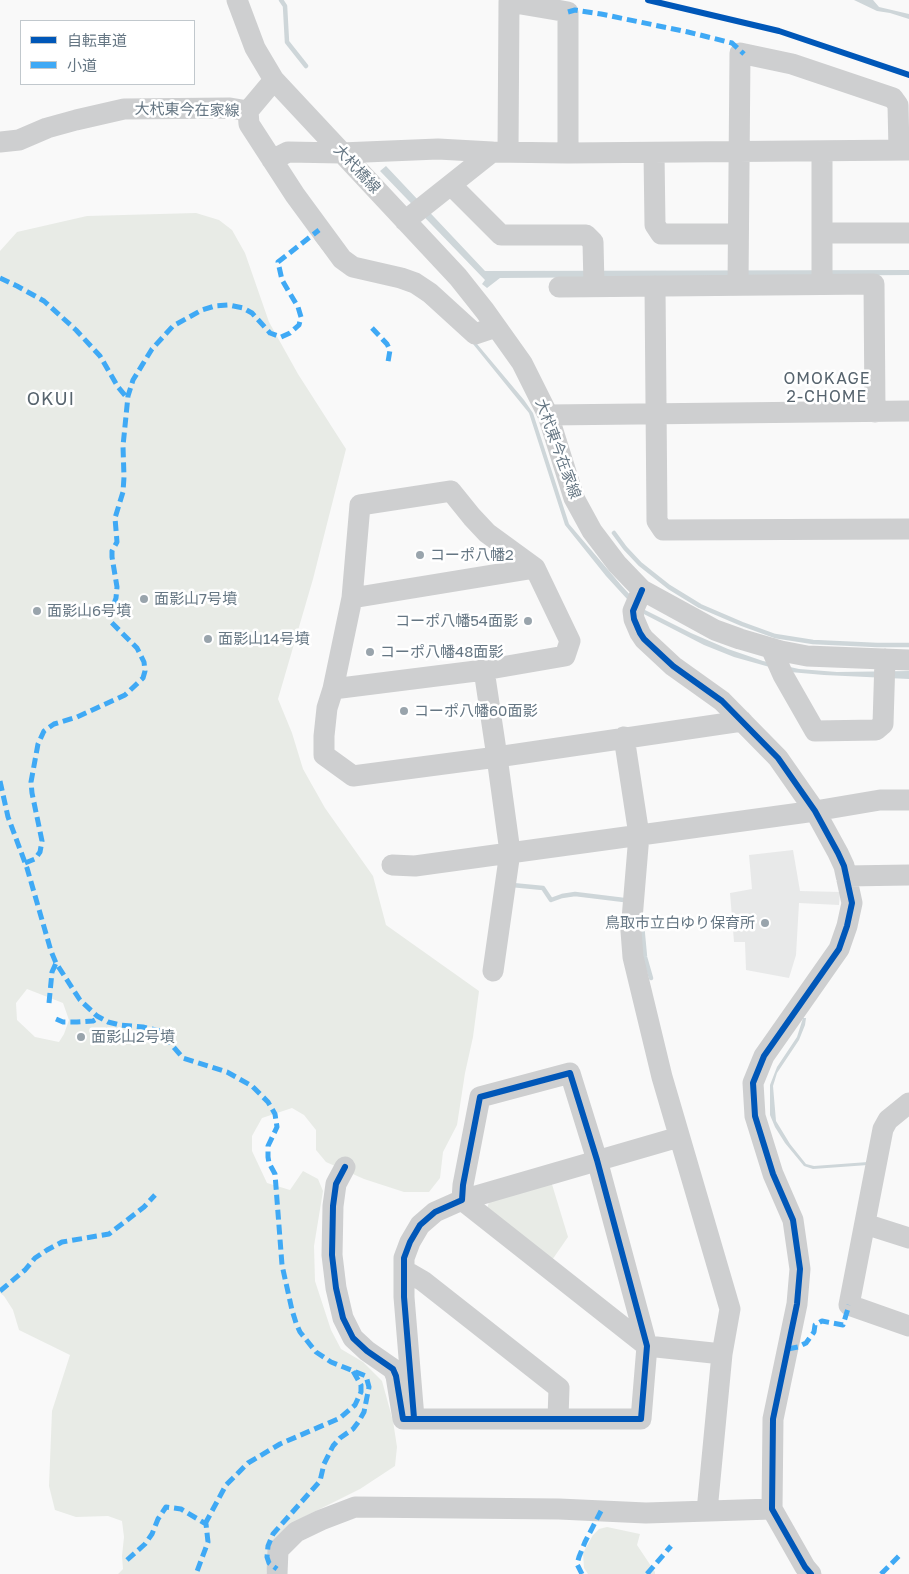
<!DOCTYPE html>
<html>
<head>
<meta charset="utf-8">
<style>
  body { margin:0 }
  #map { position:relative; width:909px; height:1574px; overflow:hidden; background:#f9f9f9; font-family:"Golos Text","Noto Sans JP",sans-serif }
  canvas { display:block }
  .legend { position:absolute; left:20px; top:20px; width:175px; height:65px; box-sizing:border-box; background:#fff; border:1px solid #c1c8cd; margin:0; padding:6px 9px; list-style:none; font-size:15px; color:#657683 }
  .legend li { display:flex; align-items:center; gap:10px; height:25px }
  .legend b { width:25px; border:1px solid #c1c8cd }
</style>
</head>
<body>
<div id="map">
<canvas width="909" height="1574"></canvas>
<ul class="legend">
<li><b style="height:6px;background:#0057b8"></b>自転車道</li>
<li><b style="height:6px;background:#3fa9f5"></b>小道</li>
</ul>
</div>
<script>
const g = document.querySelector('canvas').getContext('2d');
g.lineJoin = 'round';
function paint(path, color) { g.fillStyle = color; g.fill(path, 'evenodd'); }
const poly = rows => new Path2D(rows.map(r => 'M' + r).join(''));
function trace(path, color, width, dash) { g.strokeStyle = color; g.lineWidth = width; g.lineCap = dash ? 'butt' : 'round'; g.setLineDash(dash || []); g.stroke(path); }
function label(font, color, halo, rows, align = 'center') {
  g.font = font + ' "Golos Text","Noto Sans JP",sans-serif'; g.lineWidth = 5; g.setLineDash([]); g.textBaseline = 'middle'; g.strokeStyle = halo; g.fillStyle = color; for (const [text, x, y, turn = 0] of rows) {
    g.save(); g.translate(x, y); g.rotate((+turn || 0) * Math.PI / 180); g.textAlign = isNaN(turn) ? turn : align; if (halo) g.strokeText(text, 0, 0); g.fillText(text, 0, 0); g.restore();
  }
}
paint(poly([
  [793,850,800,891,840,892,839,905,799,903,796,955,789,978,746,970,745,942,734,942,730,893,752,889,749,855]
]), '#e8e9e9');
paint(poly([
  [196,213,219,220,232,230,245,253,269,322,298,374,346,449,313,579,278,699,292,733,303,769,325,808,373,876,386,925,479,991,473,1037,465,1073,457,1125,443,1152,440,1178,429,1192,404,1192,364,1179,326,1162,316,1150,316,1130,304,1115,292,1108,262,1118,252,1136,252,1151,267,1183,290,1190,303,1171,318,1179,323,1191,314,1246,315,1281,331,1330,341,1349,363,1362,382,1381,393,1421,397,1447,395,1466,360,1489,304,1517,271,1546,266,1574,118,1574,123,1569,122,1556,124,1537,122,1521,108,1516,76,1517,55,1510,49,1486,52,1411,70,1355,19,1330,13,1310,4,1296,0,1293,0,251,17,232,87,216],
  [27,989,63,1003,69,1020,64,1034,59,1042,35,1037,17,1020,16,1003],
  [551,1181,568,1237,550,1263,487,1209,489,1202],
  [607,1527,640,1534,637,1545,655,1572,655,1574,588,1574,584,1568,583,1553,593,1535,599,1529]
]), '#e8ebe6');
paint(poly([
  [854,0,873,0,879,7,909,14,909,19,890,13,877,11],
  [386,166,485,271,909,270,909,275,500,278,487,288,482,284,485,280,380,171],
  [314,239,406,285,472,338,524,400,533,413,569,524,621,585,643,609,691,633,728,649,763,661,799,669,837,672,909,671,909,679,824,675,790,672,766,666,734,657,704,645,638,611,606,576,565,525,529,413,473,344,451,322,413,293,334,264],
  [803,1018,806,1018,805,1025,799,1040,777,1073,773,1086,776,1121,790,1144,806,1164,814,1166,868,1162,868,1165,813,1169,804,1166,785,1143,775,1127,770,1115,770,1085,777,1067,797,1037]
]), '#ced6d9');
trace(poly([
  [281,0,285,6,287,42,306,66],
  [614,533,625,548,640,564,669,587,700,606,742,624,775,636,813,642,877,645,909,645],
  [512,885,543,888,551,900,562,896,575,894,624,900],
  [642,925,645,957,651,978]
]), '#ced6d9', 4.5);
trace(poly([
  [237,0,255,48,274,80,458,277,485,311,522,363,548,415,574,498,592,531,617,564,642,590,715,630,740,639,781,651,807,656,909,660],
  [248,111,274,80],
  [0,142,19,140,47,128,76,120,124,109,230,108,248,111,249,124,295,195,342,259,353,267,401,278,415,283,430,293,475,334,496,327],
  [822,151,822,284],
  [508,152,509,2,568,12,568,153],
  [654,153,655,225,661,234,737,234],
  [272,160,288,152,341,153,438,149,492,152,568,153,909,150],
  [451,185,501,235,586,235,593,242,594,286],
  [405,221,492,152],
  [822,233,909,233],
  [738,285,740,53,792,64,893,98,898,105,899,150],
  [655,286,657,521,663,530,909,529],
  [559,287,874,284,875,412],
  [548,415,909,411],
  [451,491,472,517,487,533,535,568,570,641,565,656,484,670,333,689,352,598,360,505,451,491],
  [642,590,633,611,634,619,640,633,644,639,673,666,722,701,778,758,815,811,838,853,844,866,852,903,847,926,839,949,764,1056,753,1083,755,1116,773,1174,793,1220,800,1269,797,1304,773,1419,772,1509,805,1567,811,1574],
  [352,598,535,568],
  [771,648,783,675,815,731,876,730,883,724,885,659],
  [333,689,327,708,324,736,324,755,353,776,497,757,484,670],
  [624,737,639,835,631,931,633,957,662,1077,730,1309,722,1354,707,1511],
  [392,865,415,866,815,811,880,800,909,800],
  [846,876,909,875],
  [493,971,510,852,497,757,742,721],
  [909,1103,888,1120,883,1129,849,1305,909,1326],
  [345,1167,336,1184,333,1206,332,1255,336,1288,343,1318,353,1338,367,1351,393,1369,396,1376,403,1419,641,1419,647,1346,597,1160,570,1073,480,1097,463,1185,462,1200,435,1212,420,1225,410,1242,404,1258,404,1297,414,1418],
  [462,1200,647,1346,722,1354],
  [462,1200,679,1137],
  [865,1224,909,1238],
  [404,1270,423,1281,559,1388,558,1418],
  [277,1574,278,1550,296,1532,321,1520,355,1507,559,1509,646,1513,772,1509]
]), '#cecfd0', 21);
trace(poly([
  [568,12,575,10,601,14,688,32,732,43,744,54],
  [0,278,17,286,44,301,76,330,100,356,118,387,128,399],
  [372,328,387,344,390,350,388,362],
  [0,781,8,817,27,868,51,951,56,963,80,1000,97,1016,108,1022,120,1025,143,1027,160,1031,183,1058,227,1072,252,1086,268,1102,275,1114,277,1127,268,1146,268,1157,269,1163,275,1174,282,1265,292,1310,296,1323,300,1332,316,1352,331,1362,366,1376,369,1387,364,1412,359,1421,353,1429,340,1438,333,1446,324,1464,320,1481,273,1534,268,1546,267,1557,269,1563,277,1569],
  [25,863,35,859,40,852,42,841,32,793,31,782,38,744,44,731,54,724,77,717,125,695,143,678,145,671,144,662,137,648,111,622,110,615,116,598,117,587,112,557,112,551,117,542,115,518,123,492,124,477,123,446,128,396,133,380,152,349,173,326,202,310,215,306,229,305,243,308,252,313,270,333,281,337,290,333,299,325,301,317,298,307,282,280,278,262,319,230],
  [49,1003,52,972,56,963],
  [56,1019,63,1022,77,1022,93,1021,100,1017],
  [0,1291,25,1270,35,1258,47,1250,62,1242,109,1234,144,1207,155,1195],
  [788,1349,798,1347,806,1343,814,1332,815,1325,822,1321,843,1325,849,1305],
  [205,1524,226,1485,248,1463,280,1444,340,1418,355,1405,361,1392,361,1385,353,1371],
  [127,1560,145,1544,152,1534,158,1519,166,1507,181,1509,206,1524,208,1542,196,1574],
  [582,1574,577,1564,579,1557,585,1542,601,1511],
  [647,1574,671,1546],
  [881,1574,902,1553]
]), '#3fa9f5', 5, [10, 5]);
trace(poly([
  [648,0,779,31,909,75],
  [642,590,633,611,634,619,640,633,644,639,673,666,722,701,778,758,815,811,838,853,844,866,852,903,847,926,839,949,764,1056,753,1083,755,1116,773,1174,793,1220,800,1269,797,1304,773,1419,772,1509,805,1567,811,1574],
  [345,1167,336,1184,333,1206,332,1255,336,1288,343,1318,353,1338,367,1351,393,1369,396,1376,403,1419,641,1419,647,1346,597,1160,570,1073,480,1097,463,1185,462,1200,435,1212,420,1225,410,1242,404,1258,404,1297,414,1418]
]), '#0057b8', 6);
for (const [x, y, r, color] of [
  [420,555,5,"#99a4ac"],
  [144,599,5,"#99a4ac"],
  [37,611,5,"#99a4ac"],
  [528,621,5,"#99a4ac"],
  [208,639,5,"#99a4ac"],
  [370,652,5,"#99a4ac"],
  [404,711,5,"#99a4ac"],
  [765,923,5,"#99a4ac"],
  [81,1037,5,"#99a4ac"]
]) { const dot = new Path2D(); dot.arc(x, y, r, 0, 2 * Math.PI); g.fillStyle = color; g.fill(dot); trace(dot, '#fff', 2); }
label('15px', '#657683', '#fff', [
  ["大杙東今在家線",187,110,1],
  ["大杙橋線",357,169,47],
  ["大杙東今在家線",558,449,70]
]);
label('15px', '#657683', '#fff', [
  ["コーポ八幡2",430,555],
  ["面影山7号墳",154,599],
  ["面影山6号墳",47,611],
  ["コーポ八幡54面影",518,621,"right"],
  ["面影山14号墳",218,639],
  ["コーポ八幡48面影",380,652],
  ["コーポ八幡60面影",414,711],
  ["鳥取市立白ゆり保育所",755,923,"right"],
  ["面影山2号墳",91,1037]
], 'left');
g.letterSpacing = '1px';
label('16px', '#57646e', '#fff', [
  ["OMOKAGE",827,379],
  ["2-CHOME",827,397]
]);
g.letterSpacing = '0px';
g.letterSpacing = '1px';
label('18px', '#57646e', '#fff', [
  ["OKUI",51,399]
]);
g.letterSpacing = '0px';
</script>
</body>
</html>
